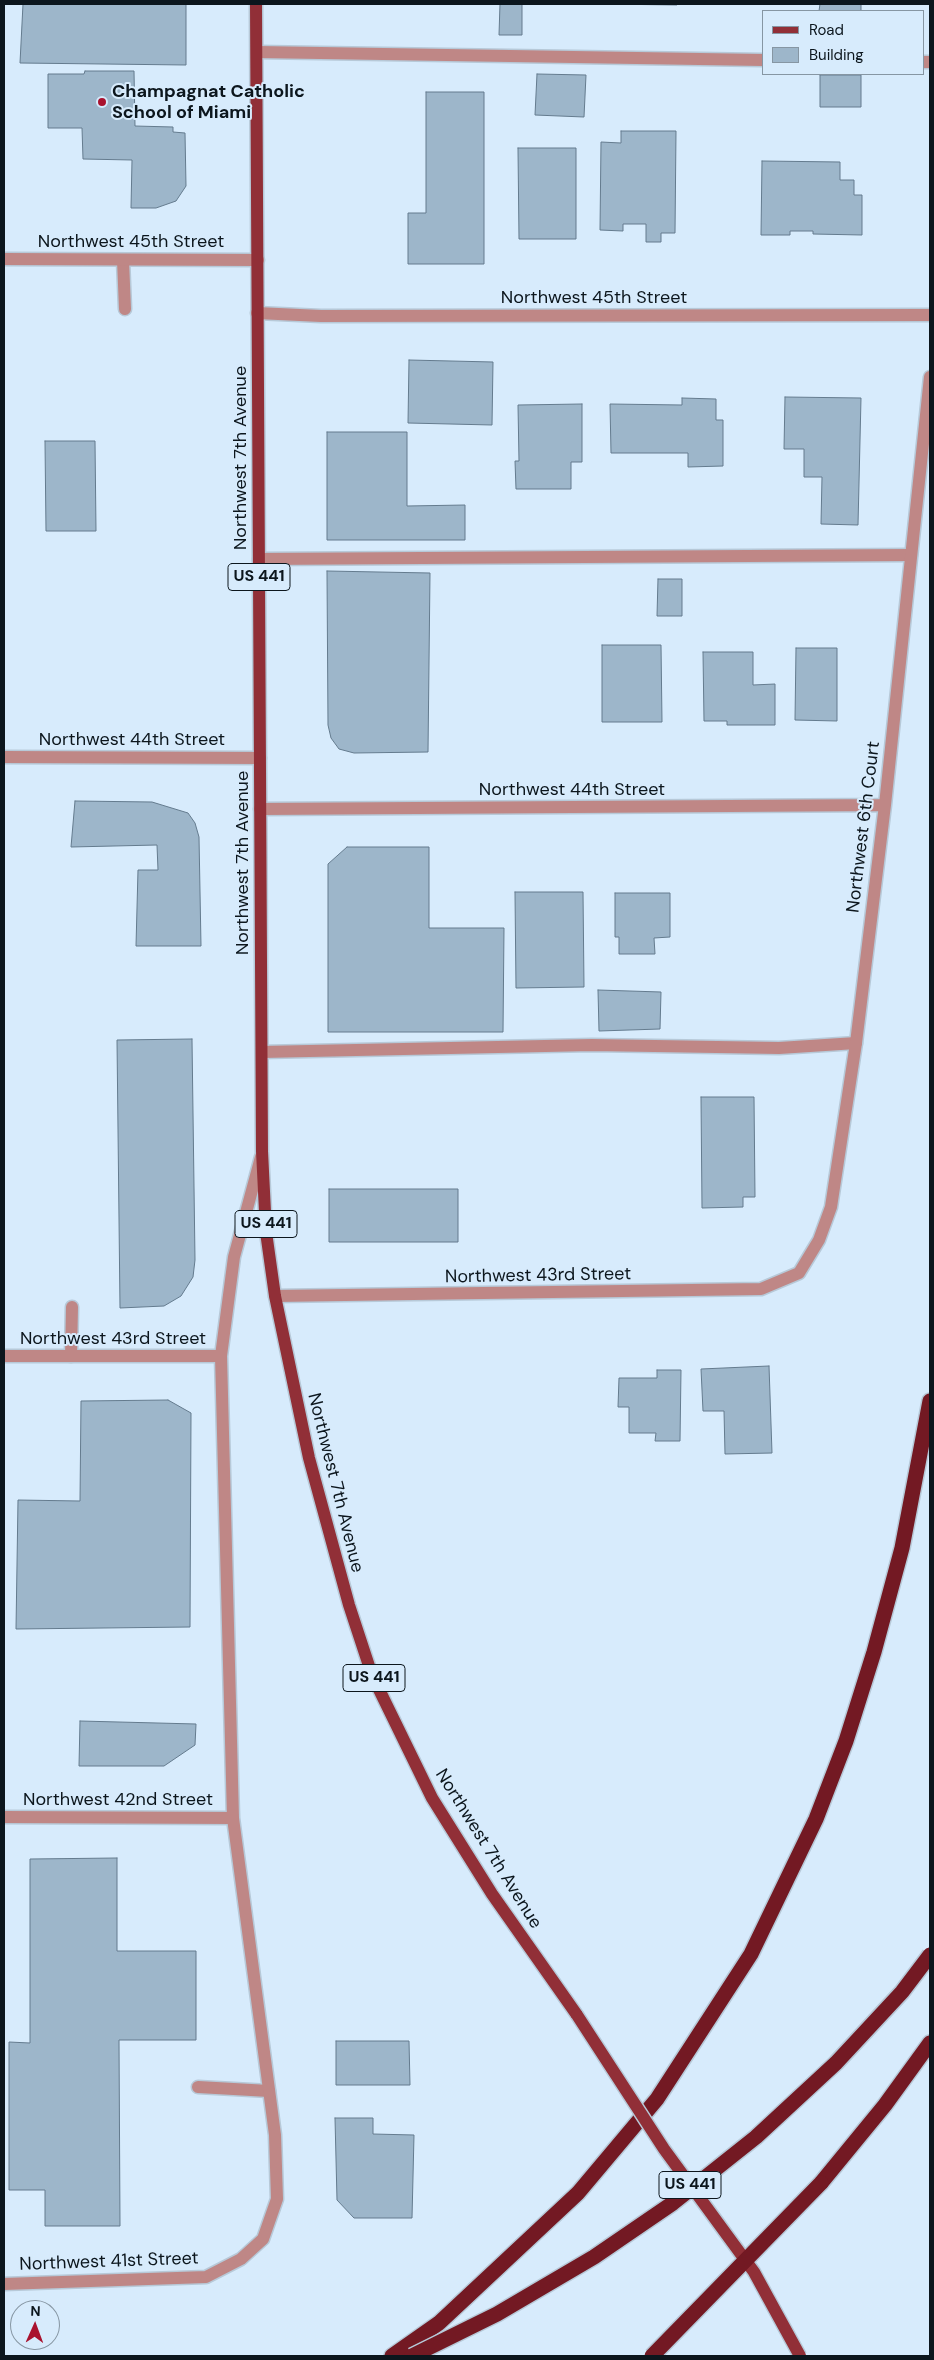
<!DOCTYPE html>
<html>
<head>
<meta charset="utf-8">
<style>
  body { margin:0 }
  #map { position:relative; width:934px; height:2360px; overflow:hidden; background:#d7ebfc; font-family:"DM Sans",sans-serif }
  canvas { display:block }
  .frame { position:absolute; inset:0; border:5px solid #0c161d; pointer-events:none }
  .legend { position:absolute; left:762px; top:10px; width:162px; height:65px; box-sizing:border-box; background:#d7ebfc; border:1px solid #8696a3; margin:0; padding:6px 9px; list-style:none; font-size:15px; color:#0c161d }
  .legend li { display:flex; align-items:center; gap:10px; height:25px }
  .legend b { width:25px; border:1px solid #8696a3 }
  .north { position:absolute; left:10px; top:2300px; width:50px; height:50px; box-sizing:border-box; background:#d7ebfc; border:1px solid #8696a3; border-radius:50%; rotate:2deg; font-size:14px; font-weight:700; line-height:20px; text-align:center; color:#0c161d }
  .north::after { content:''; display:block; margin:auto; width:18px; height:22px; background:#a9122e; clip-path:polygon(50% 0,100% 100%,50% 72%,0 100%) }
</style>
</head>
<body>
<div id="map">
<canvas width="934" height="2360"></canvas>
<div class="frame"></div>
<ul class="legend">
<li><b style="height:6px;background:#912f37"></b>Road</li>
<li><b style="height:14px;background:#9db6ca"></b>Building</li>
</ul>
<div class="north">N</div>
</div>
<script>
const g = document.querySelector('canvas').getContext('2d');
g.lineJoin = 'round';
function paint(path, color) { g.fillStyle = color; g.fill(path, 'evenodd'); }
const poly = rows => new Path2D(rows.map(r => 'M' + r).join(''));
function trace(path, color, width, dash) { g.strokeStyle = color; g.lineWidth = width; g.lineCap = dash ? 'butt' : 'round'; g.setLineDash(dash || []); g.stroke(path); }
function label(font, color, halo, rows, align = 'center') {
  g.font = font + ' "DM Sans",sans-serif'; g.lineWidth = 4; g.setLineDash([]); g.textBaseline = 'middle'; g.strokeStyle = halo; g.fillStyle = color; for (const [text, x, y, turn = 0] of rows) {
    g.save(); g.translate(x, y); g.rotate((+turn || 0) * Math.PI / 180); g.textAlign = isNaN(turn) ? turn : align; if (halo) g.strokeText(text, 0, 0); g.fillText(text, 0, 0); g.restore();
  }
}
const building = poly([
  [23,4,186,4,186,65,20,63,23,4],
  [500,4,522,4,522,35,499,35,500,4],
  [604,4,677,4,677,5,604,4],
  [820,4,861,4,861,11,819,11,820,4],
  [85,71,134,71,135,126,173,127,173,132,185,133,186,186,176,201,156,208,131,208,132,160,83,159,82,128,48,128,48,74,84,74,85,71],
  [537,74,586,75,584,117,535,115,537,74],
  [820,75,861,75,861,107,820,107,820,75],
  [426,92,484,92,484,264,408,264,408,213,426,213,426,92],
  [621,131,676,131,675,233,661,233,661,242,646,242,646,224,623,224,623,231,600,230,601,142,621,143,621,131],
  [518,148,576,148,576,239,519,239,518,148],
  [762,161,840,162,840,180,854,180,854,195,862,195,862,235,813,234,813,231,790,231,790,235,761,235,762,161],
  [409,360,493,362,492,425,408,423,409,360],
  [785,397,861,398,858,525,821,524,822,477,804,477,804,449,784,449,785,397],
  [682,398,716,399,716,420,723,420,723,466,688,467,688,453,611,453,610,404,682,405,682,398],
  [582,404,582,462,571,462,571,489,516,489,515,461,519,461,518,405,582,404],
  [327,432,407,432,407,506,465,505,465,540,327,540,327,432],
  [45,441,95,441,96,531,46,531,45,441],
  [327,571,430,573,428,752,354,753,339,749,331,738,328,725,327,571],
  [658,579,682,579,682,616,657,616,658,579],
  [602,645,661,645,662,722,602,722,602,645],
  [796,648,837,648,837,721,795,720,796,648],
  [703,652,753,652,753,685,775,684,775,725,727,725,727,721,704,721,703,652],
  [75,801,152,802,188,813,195,823,199,837,201,946,136,946,138,870,158,870,157,845,71,847,75,801],
  [347,847,429,847,429,928,504,928,503,1032,328,1032,328,864,347,847],
  [515,892,583,892,584,987,516,988,515,892],
  [615,893,670,893,670,937,654,938,655,954,619,954,619,937,615,937,615,893],
  [598,990,661,992,660,1029,599,1031,598,990],
  [192,1039,195,1260,193,1277,181,1296,164,1306,120,1308,117,1040,192,1039],
  [701,1097,754,1097,755,1197,743,1197,743,1207,702,1208,701,1097],
  [329,1189,458,1189,458,1242,329,1242,329,1189],
  [769,1366,772,1453,725,1454,724,1411,703,1411,701,1369,769,1366],
  [657,1370,681,1370,680,1441,655,1441,656,1433,629,1433,629,1407,618,1407,619,1378,657,1378,657,1370],
  [168,1400,191,1413,190,1627,16,1629,18,1500,80,1501,81,1401,168,1400],
  [80,1721,196,1724,195,1745,164,1766,79,1766,80,1721],
  [117,1858,117,1951,196,1951,196,2040,119,2040,120,2226,45,2226,45,2190,9,2190,9,2042,30,2043,30,1859,117,1858],
  [336,2041,409,2041,410,2085,336,2085,336,2041],
  [335,2118,373,2118,373,2134,414,2135,412,2218,354,2218,337,2200,335,2118]
]);
paint(building, '#9db6ca');
trace(building, '#647b8e', 1);
const service = poly([
  [257,52,763,60],
  [923,62,930,62],
  [123,260,125,309],
  [259,559,911,555],
  [262,1052,592,1045,779,1048,856,1043],
  [71,1356,72,1307],
  [198,2087,269,2091]
]);
const minor = poly([
  [4,259,258,260],
  [257,313,321,316,930,315],
  [4,757,260,758],
  [260,809,885,805],
  [275,1296,761,1289,799,1273,819,1240,831,1207,856,1043,885,805,930,377],
  [4,1356,221,1356],
  [4,1817,233,1818],
  [4,2284,206,2277,241,2259,263,2239,277,2199,275,2135,233,1818,221,1356,234,1257,261,1157]
]);
const primary = poly([
  [256,4,262,1151,266,1232,275,1296,309,1458,349,1605,372,1675,432,1798,492,1894,577,2015]
]);
const motorway = poly([
  [821,2183,885,2105,930,2043],
  [392,2356,439,2323,578,2193,657,2099,751,1954,816,1819,846,1741,874,1652,902,1548,930,1401]
]);
trace(service, '#b7c9d8', 15);
trace(minor, '#b7c9d8', 15);
trace(primary, '#b7c9d8', 15);
trace(motorway, '#b7c9d8', 18);
trace(service, '#bf8786', 12);
trace(minor, '#bf8786', 12);
trace(primary, '#912f37', 12);
trace(motorway, '#731923', 15);
const primaryBridge = poly([
  [577,2015,664,2149,754,2272,800,2356]
]);
const motorwayBridge = poly([
  [412,2356,497,2314,594,2257,673,2203,756,2137,836,2063,902,1992,930,1955],
  [652,2356,821,2183]
]);
trace(primaryBridge, '#b7c9d8', 15, []);
trace(motorwayBridge, '#b7c9d8', 18, []);
trace(primaryBridge, '#912f37', 12);
trace(motorwayBridge, '#731923', 15);
for (const [x, y, r, color] of [
  [102,102,5,"#a9122e"]
]) { const dot = new Path2D(); dot.arc(x, y, r, 0, 2 * Math.PI); g.fillStyle = color; g.fill(dot); trace(dot, '#d7ebfc', 2); }
for (const [x, y, w] of [
  [259,577,62],
  [266,1224,62],
  [374,1678,62],
  [690,2185,62]
]) { const box = new Path2D(); box.roundRect(x - w / 2, y - 13.5, w, 27, 4); g.fillStyle = '#d7ebfc'; g.fill(box); trace(box, '#0c161d', 1); }
label('bold 16px', '#0c161d', null, [
  ["US 441",259,577],
  ["US 441",266,1224],
  ["US 441",374,1678],
  ["US 441",690,2185]
]);
label('bold 18px', '#0c161d', '#d7ebfc', [
  ["Champagnat Catholic",112,92],
  ["School of Miami",112,113]
], 'left');
label('18px', '#0c161d', '#d7ebfc', [
  ["Northwest 45th Street",131,242],
  ["Northwest 45th Street",594,298],
  ["Northwest 7th Avenue",241,458,-90],
  ["Northwest 44th Street",132,740],
  ["Northwest 44th Street",572,790],
  ["Northwest 6th Court",864,827,-83],
  ["Northwest 7th Avenue",243,863,-90],
  ["Northwest 43rd Street",538,1276,-1],
  ["Northwest 43rd Street",113,1339],
  ["Northwest 7th Avenue",335,1483,76],
  ["Northwest 42nd Street",118,1800],
  ["Northwest 7th Avenue",488,1849,58],
  ["Northwest 41st Street",109,2262,-2]
]);
</script>
</body>
</html>
